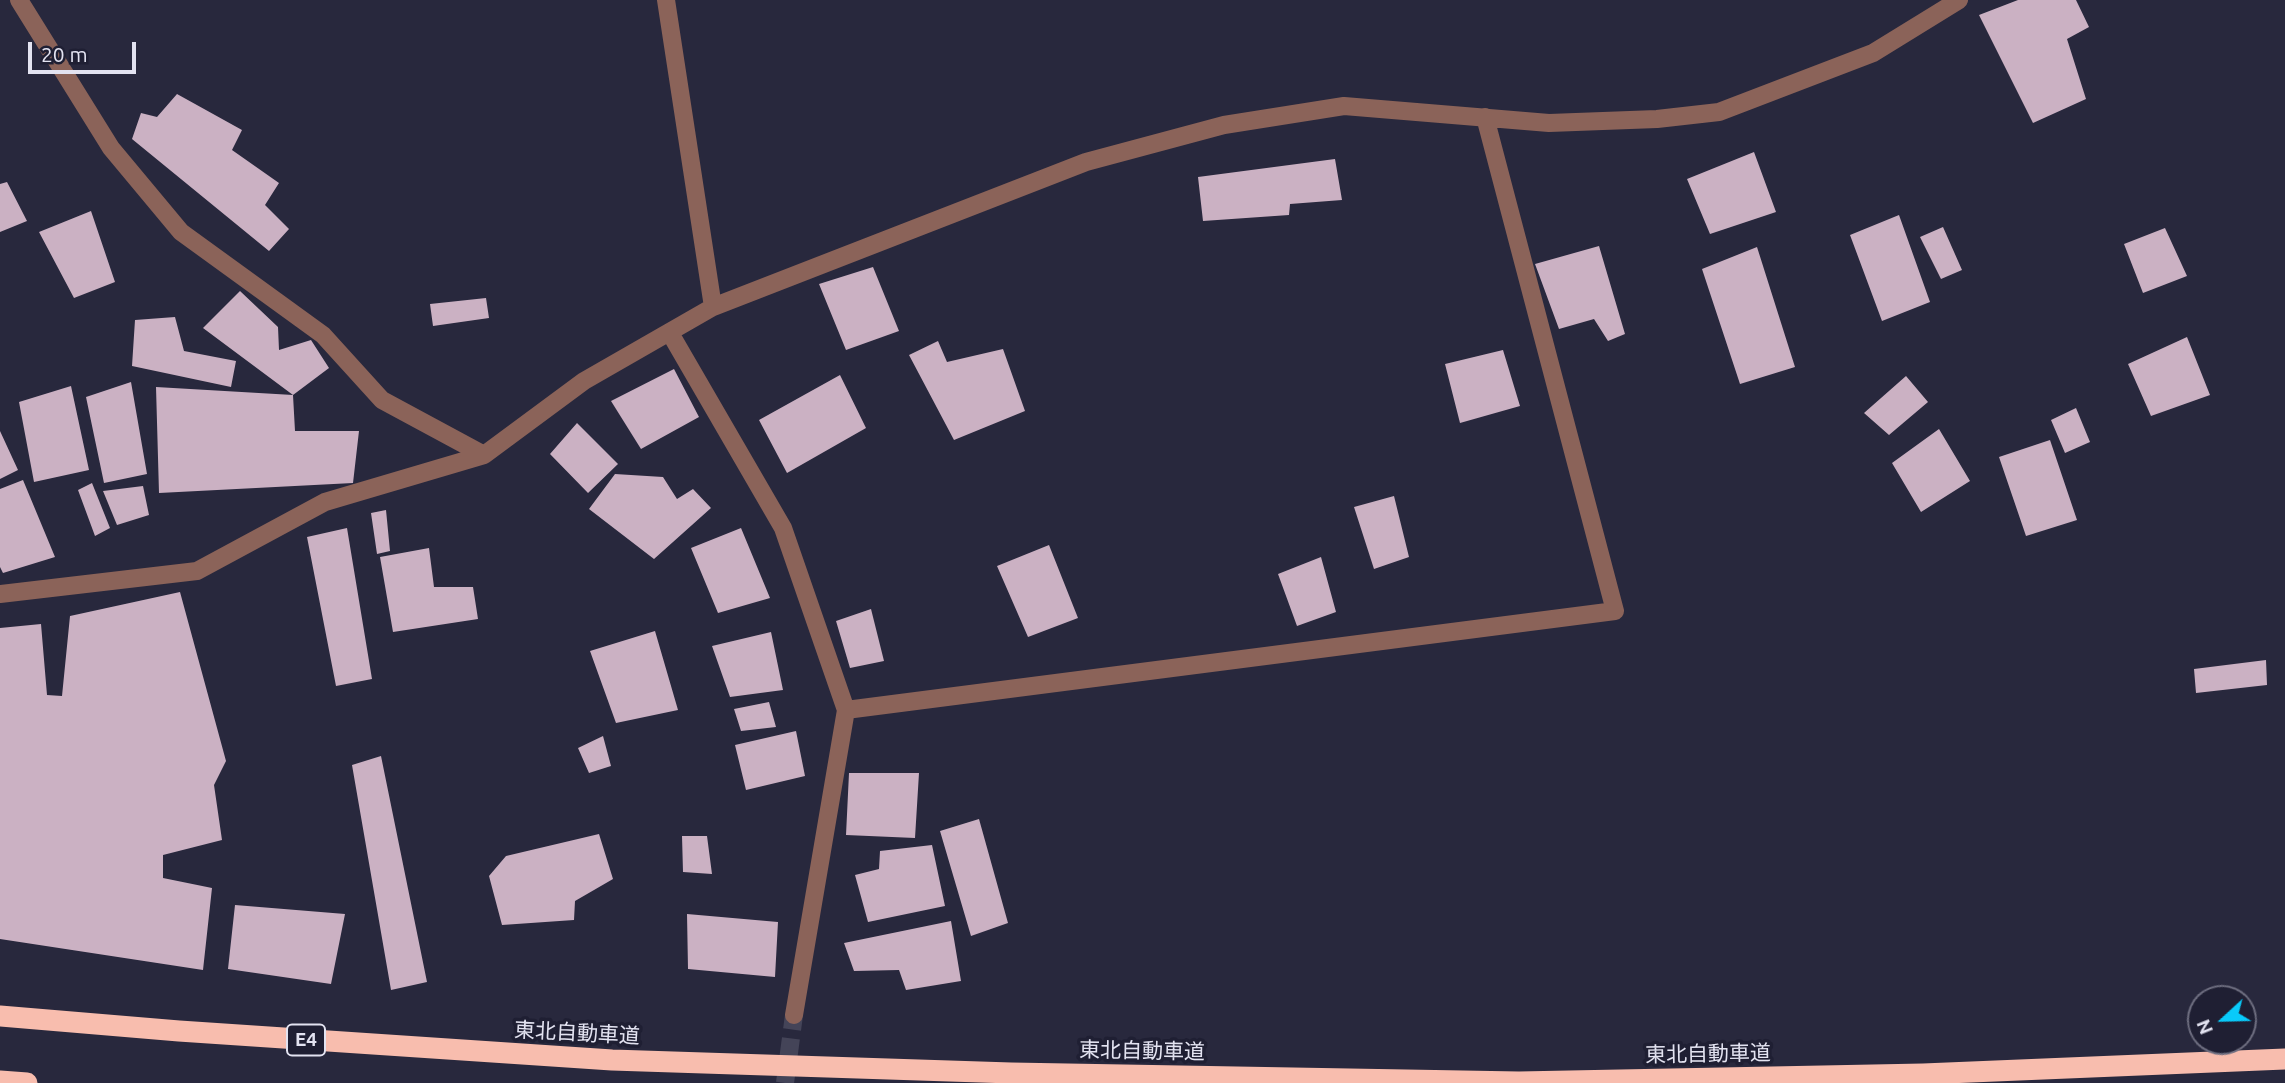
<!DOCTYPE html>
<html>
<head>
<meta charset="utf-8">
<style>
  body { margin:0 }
  #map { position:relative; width:2285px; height:1083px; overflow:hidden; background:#28283d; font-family:Ubuntu,sans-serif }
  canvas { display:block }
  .north { position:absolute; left:2187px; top:985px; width:70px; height:70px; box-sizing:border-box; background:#1f1f33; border:2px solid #6d6d7f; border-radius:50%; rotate:248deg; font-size:19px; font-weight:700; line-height:28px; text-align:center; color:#e3e3f1 }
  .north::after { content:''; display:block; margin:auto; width:24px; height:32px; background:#09cafa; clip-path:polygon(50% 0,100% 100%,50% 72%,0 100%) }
  .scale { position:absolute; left:28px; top:42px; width:108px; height:32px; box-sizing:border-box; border:4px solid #e3e3f1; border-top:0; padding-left:9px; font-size:21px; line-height:24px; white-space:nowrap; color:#e3e3f1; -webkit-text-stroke:5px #1f1f33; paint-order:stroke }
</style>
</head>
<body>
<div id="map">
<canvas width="2285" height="1083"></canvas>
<div class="north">N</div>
<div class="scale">20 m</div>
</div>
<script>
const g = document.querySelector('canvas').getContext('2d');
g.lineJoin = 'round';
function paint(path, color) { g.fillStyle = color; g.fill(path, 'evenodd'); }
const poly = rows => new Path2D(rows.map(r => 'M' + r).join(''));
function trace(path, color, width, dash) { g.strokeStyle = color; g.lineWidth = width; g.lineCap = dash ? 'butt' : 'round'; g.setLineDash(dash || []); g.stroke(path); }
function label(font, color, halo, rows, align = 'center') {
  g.font = font + ' Ubuntu,"Noto Sans JP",sans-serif'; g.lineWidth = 7; g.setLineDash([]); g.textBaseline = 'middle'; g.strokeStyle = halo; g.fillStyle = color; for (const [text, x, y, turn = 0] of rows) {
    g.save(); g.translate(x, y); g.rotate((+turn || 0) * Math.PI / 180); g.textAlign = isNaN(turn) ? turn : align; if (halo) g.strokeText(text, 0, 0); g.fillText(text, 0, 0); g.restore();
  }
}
paint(poly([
  [2018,0,2076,0,2089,27,2067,39,2086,99,2033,123,1979,15],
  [177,94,242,130,232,150,279,183,265,205,289,229,269,251,132,139,141,113,157,117],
  [1754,152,1776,212,1710,234,1687,179],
  [1335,159,1342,200,1290,204,1289,215,1203,221,1198,177],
  [7,182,27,221,0,232,0,184],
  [91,211,115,282,74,298,39,232],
  [1899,215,1930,302,1882,321,1850,235],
  [1943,227,1962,270,1941,279,1920,237],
  [2165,228,2187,276,2143,293,2124,244],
  [1599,246,1625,334,1608,341,1594,319,1559,329,1535,264],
  [1757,247,1795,367,1740,384,1702,269],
  [873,267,899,331,846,350,819,284],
  [240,291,278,327,279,350,311,340,329,368,293,395,203,328],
  [486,298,489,318,433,326,430,304],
  [175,317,184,351,236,361,231,387,132,366,135,320],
  [2187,337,2210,395,2151,416,2128,364],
  [938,341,947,362,1003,349,1025,411,954,440,909,355],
  [1503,350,1520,406,1460,423,1445,364],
  [674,369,699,417,641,449,611,401],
  [840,375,866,428,787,473,759,420],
  [1906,376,1928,402,1889,435,1864,413],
  [131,382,147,474,104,483,86,397],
  [71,386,89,470,34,482,19,402],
  [156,387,293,395,295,431,359,431,353,483,159,493],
  [2076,408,2090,442,2065,453,2051,420],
  [577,423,618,464,588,493,550,454],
  [1939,429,1970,481,1921,512,1892,463],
  [0,431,18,470,0,479],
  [2050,440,2077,520,2026,536,1999,457],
  [615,474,663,477,677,499,693,489,711,508,654,559,589,509],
  [23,480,55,557,3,573,0,567,0,489],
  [92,483,110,528,95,536,78,490],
  [143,486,149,515,117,525,103,491],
  [1394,496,1409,557,1374,569,1354,507],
  [386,510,390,551,377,554,371,513],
  [347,528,372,679,336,686,307,537],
  [741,528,770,598,718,613,691,548],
  [1049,545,1078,618,1028,637,997,566],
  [429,548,434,587,473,587,478,619,393,632,380,557],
  [1321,557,1336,612,1297,626,1278,574],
  [180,592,226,761,214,785,222,840,163,855,163,878,212,888,203,970,0,939,0,628,41,624,47,695,62,696,70,616],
  [871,609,884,661,850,668,836,621],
  [655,631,678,710,616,723,590,651],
  [771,632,783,690,730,697,712,646],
  [2266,660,2267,685,2196,693,2194,669],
  [769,702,776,727,741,731,734,709],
  [796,731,805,776,746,790,735,745],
  [603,736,611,766,589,773,578,748],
  [381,756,427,982,391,990,352,765],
  [849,773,919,773,915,838,846,835],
  [979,819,1008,923,971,936,940,831],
  [599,834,613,879,575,901,574,920,502,925,489,876,506,856],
  [682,836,707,836,712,874,683,872],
  [932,845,945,906,868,922,855,875,879,869,880,851],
  [235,905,345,914,331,984,228,969],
  [687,914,778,922,775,977,688,969],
  [951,921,961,981,906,990,899,970,854,971,844,943]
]), '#cbb1c3');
trace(poly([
  [785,1083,794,1015]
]), '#444458', 18, [18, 9]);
trace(poly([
  [19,0,111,148,181,232,323,335,382,400,484,455],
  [666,0,713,307],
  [670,333,783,528,846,710,794,1015],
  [0,594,197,571,325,502,484,455,584,381,713,307,1086,162,1224,125,1344,106,1549,123,1657,119,1719,112,1873,53,1959,0],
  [846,710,1615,611,1485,117]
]), '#8b6359', 18);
trace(poly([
  [0,1016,179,1031,612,1060,1011,1073,1519,1082,1923,1074,2285,1059],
  [0,1081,27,1083]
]), '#f8bdae', 21);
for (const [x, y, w] of [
  [306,1040,38]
]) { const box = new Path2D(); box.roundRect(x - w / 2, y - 15.5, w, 31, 5); g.fillStyle = '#1f1f33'; g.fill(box); trace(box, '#e3e3f1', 2); }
label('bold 19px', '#e3e3f1', null, [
  ["E4",306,1040]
]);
label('21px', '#e3e3f1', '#1f1f33', [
  ["東北自動車道",577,1033,3],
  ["東北自動車道",1142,1051,1],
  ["東北自動車道",1708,1054,-1]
]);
</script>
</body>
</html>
